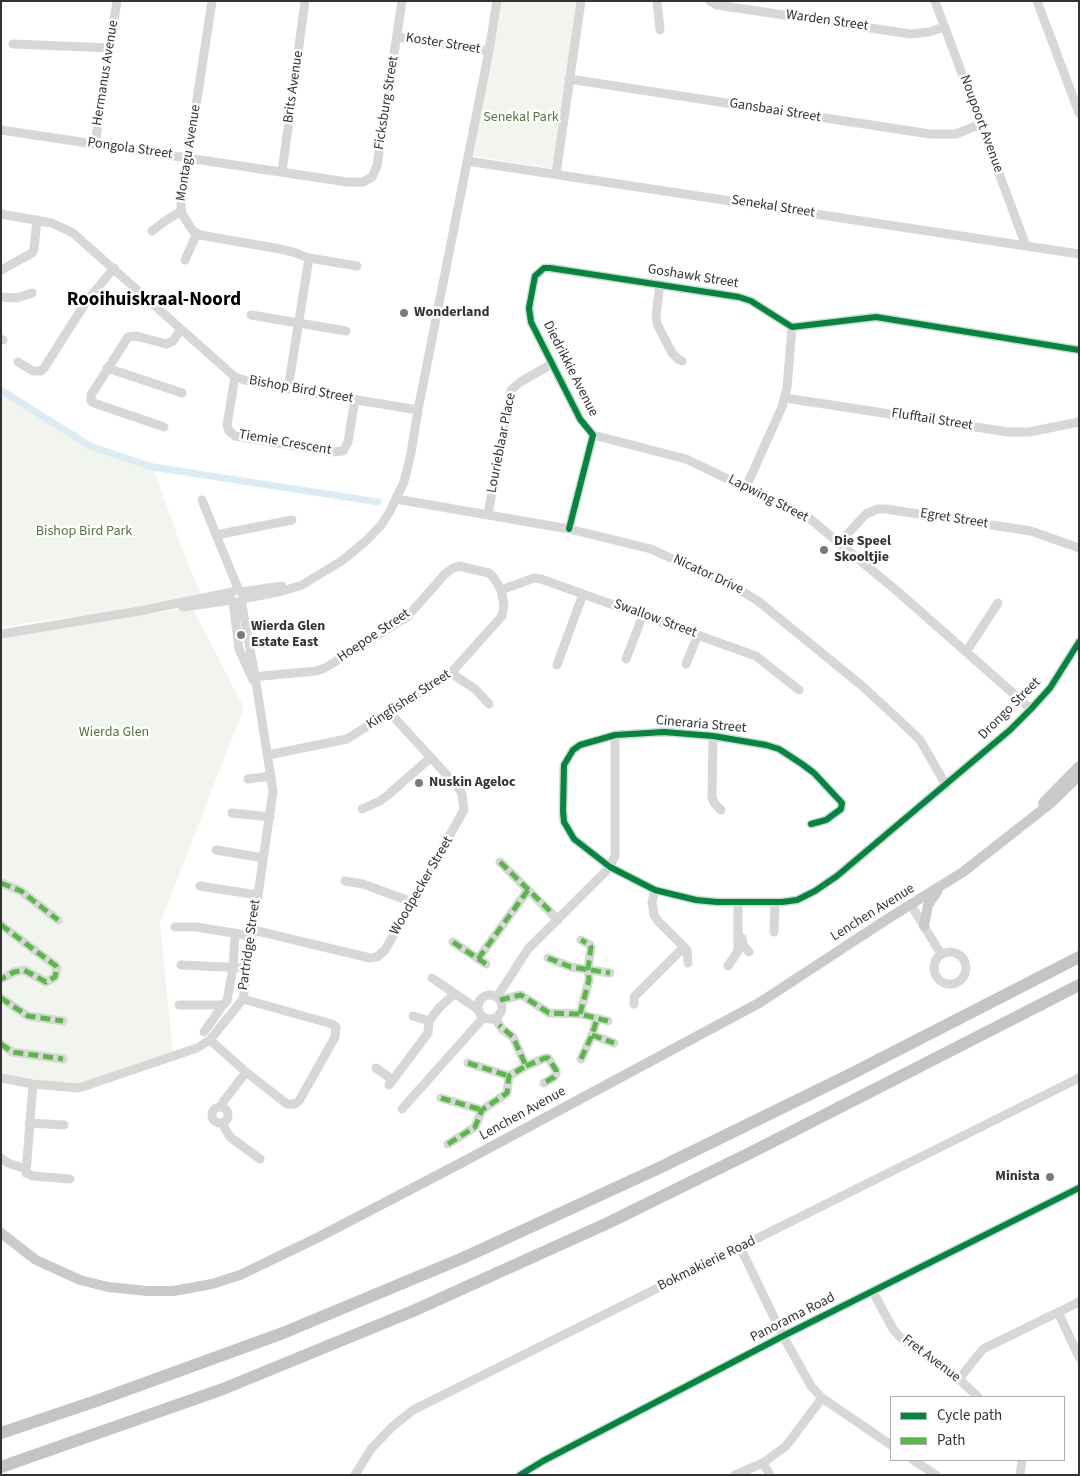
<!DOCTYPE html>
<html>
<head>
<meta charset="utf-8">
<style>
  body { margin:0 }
  #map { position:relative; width:1080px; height:1476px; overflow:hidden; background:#fff; font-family:"Source Sans 3",sans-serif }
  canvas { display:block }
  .frame { position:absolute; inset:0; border:2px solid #333; pointer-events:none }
  .legend { position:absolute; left:890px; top:1396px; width:175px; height:65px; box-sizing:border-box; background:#fff; border:1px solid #adadad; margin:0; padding:6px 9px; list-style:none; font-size:15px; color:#333 }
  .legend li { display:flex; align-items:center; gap:10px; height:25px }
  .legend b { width:25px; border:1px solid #adadad }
</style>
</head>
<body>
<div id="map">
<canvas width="1080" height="1476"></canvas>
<div class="frame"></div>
<ul class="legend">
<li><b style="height:6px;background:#00873e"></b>Cycle path</li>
<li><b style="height:6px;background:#58b947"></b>Path</li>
</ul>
</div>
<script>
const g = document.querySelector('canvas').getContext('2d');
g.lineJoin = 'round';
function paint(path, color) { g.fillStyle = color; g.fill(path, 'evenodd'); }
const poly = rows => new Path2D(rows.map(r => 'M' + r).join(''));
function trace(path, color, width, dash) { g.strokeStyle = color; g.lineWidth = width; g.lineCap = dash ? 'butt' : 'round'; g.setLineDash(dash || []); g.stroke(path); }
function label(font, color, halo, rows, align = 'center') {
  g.font = font + ' "Source Sans 3",sans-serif'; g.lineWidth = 5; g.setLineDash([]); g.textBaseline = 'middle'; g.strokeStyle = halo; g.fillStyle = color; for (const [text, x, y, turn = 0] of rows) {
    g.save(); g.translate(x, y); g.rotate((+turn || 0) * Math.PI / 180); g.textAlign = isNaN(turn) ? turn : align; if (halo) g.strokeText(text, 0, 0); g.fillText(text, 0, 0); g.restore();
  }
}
paint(poly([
  [500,1,576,1,555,169,473,156],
  [1,390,90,446,153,467,186,560,202,596,166,604,1,627],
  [192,607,244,708,160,923,173,1053,79,1085,1,1075,1,638]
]), '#f1f5ed');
trace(poly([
  [1,390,90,446,153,467,378,502]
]), '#dcecf4', 7);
trace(poly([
  [212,1,181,204,182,214,193,231,200,235,280,249,293,252,309,258,357,266],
  [657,1,660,30],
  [710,1,717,5,911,34,929,32,944,27],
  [935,1,1026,246],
  [1037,1,1079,113],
  [397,37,489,51],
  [13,44,110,48],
  [569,79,930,134,956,134,981,124],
  [1,130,347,182,363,182,372,177,377,166,402,1],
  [95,144,117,1],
  [467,161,1079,254],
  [282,172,305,1],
  [556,174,581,1],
  [1,214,52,223,73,233,235,377,254,383,418,410],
  [152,231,165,221,181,211],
  [185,260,197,233],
  [1,270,32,253,34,249,37,220],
  [660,284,656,315,657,324,672,353,678,359,682,361],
  [1,297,17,298,32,293],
  [251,315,346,331],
  [1,339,3,340],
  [18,362,33,371,41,371,44,368,86,302,114,268],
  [107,368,182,393],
  [235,377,227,425,229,431,235,436,332,452,343,451,348,442,355,399],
  [288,389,309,258],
  [785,398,1008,432,1029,432,1079,422],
  [164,427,94,403,91,401,91,395,128,337,136,336,166,344,173,341,181,329],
  [593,435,686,459,809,518,897,591,1031,709],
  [746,487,782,407,787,388,792,327],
  [396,499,569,529,651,549,740,590,758,601,861,685,899,720,920,740,946,785],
  [202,500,239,591],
  [488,514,511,390,520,382,552,364],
  [569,529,593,435,580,419,531,322,529,308,535,276,544,268,550,268,739,297,751,301,792,327,876,317,1079,350],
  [216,535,292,520],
  [839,543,866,514,878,509,886,509,1031,531,1079,548],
  [501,590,534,578,541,579,756,656,799,690],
  [241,592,282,586],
  [242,599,283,591,302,585,343,560,367,540,382,524,390,511,404,482,411,453,418,410,489,51,497,1],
  [233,601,239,649,253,680],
  [183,607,232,600],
  [1,634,140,611,232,592],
  [966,652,998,603],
  [626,659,643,615],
  [686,664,698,635],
  [557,665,583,594],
  [451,673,475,689,489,704],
  [252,677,316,671,325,668,407,617,445,574,453,568,459,566,489,573,494,578,501,590,504,605,502,616,451,673,347,739,268,755],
  [713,736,712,798,715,804,721,810],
  [248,779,271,776],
  [362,809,380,801,388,795,430,758],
  [232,813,270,817],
  [811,824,826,820,841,809,842,803,814,773,802,764,779,749,766,745,713,736,664,732,615,735,580,745,573,750,564,765,563,811,564,822,574,839,610,867,655,890,696,900,717,902,782,902,797,900,815,891,837,876,1010,730,1031,709,1050,688,1079,642],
  [216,850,263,858],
  [500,862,558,920],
  [345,881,363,884,412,902],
  [1,883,21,891,58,920],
  [200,886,258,895],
  [655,890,652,902,654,915,659,922,687,950,688,963],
  [911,905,941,954],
  [1,925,56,966,57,968,55,977,46,982,24,970,14,972,1,979],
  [175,927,196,927,252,936],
  [253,930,370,958,377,957,385,950,464,810,462,794,458,787,390,713],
  [774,932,775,902],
  [742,938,743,945,749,952],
  [453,942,486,964],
  '934 968a16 16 0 1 1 32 0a16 16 0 1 1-32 0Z',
  [548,958,571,967,610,973],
  [478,959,528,890],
  [181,965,247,968],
  [728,966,738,951,738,902],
  [432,978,479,1010],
  '478 1007a12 12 0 1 1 24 0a12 12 0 1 1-24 0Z',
  [497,997,528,949,610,867,615,855,615,735],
  [1,998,28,1016,63,1021],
  [500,1000,521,995,549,1013,580,1014,608,1021],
  [634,1004,634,997,684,947],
  [179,1005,223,1005,227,1001,233,968,235,934],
  [580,1014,589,980,588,969,591,947,590,945,581,940],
  [413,1016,429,1021],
  [204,1032,223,1005],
  [592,1035,614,1043],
  [210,1040,246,1072,287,1104,295,1104,299,1101,335,1037,336,1027,332,1024,243,999],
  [1,1044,12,1052,63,1059],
  [581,1059,592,1035,597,1019],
  [468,1063,509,1076],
  [526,1066,545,1058,548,1058,556,1070,556,1074,554,1077,544,1083],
  [376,1068,393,1080],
  [1,1078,33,1084,78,1088,85,1086,197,1048,210,1040,243,999,273,791,255,676,241,600],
  [33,1084,26,1173,33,1176,70,1179],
  [389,1085,428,1033,429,1021,439,1008,454,994],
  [441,1098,482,1110],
  '212 1115a8 8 0 1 1 16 0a8 8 0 1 1-16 0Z',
  [222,1107,223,1102,246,1072],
  [402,1109,484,1017],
  [29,1123,64,1125],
  [222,1123,230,1137,260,1159],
  [448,1144,475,1127,482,1110,507,1093,509,1076,526,1066,513,1037,502,1029,495,1018],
  [1,1158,8,1163,26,1169],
  [740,1247,783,1336,811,1386,822,1398,891,1445],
  [873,1292,893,1329,901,1338,959,1379,978,1397],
  [1058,1312,1079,1357],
  [959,1379,983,1349,1079,1302],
  [913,1460,936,1475],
  [355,1475,371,1449,392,1427,413,1410,1079,1078],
  [520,1475,543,1461,783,1336,1079,1188],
  [735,1475,763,1463],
  [770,1475,763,1463,786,1446,822,1398],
  [1020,1475,1022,1460]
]), '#d7d7d7', 9);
trace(poly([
  [1043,803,1079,766],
  [924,926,928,905,937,892],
  [1,1233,36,1260,80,1280,108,1287,147,1291,173,1291,212,1284,240,1275,319,1237,461,1163,759,1003,889,918,963,872,1051,803,1079,776]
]), '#cacaca', 10);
trace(poly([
  [1,1433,96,1401,283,1333,463,1258,659,1168,851,1074,1079,957],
  [1,1467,223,1389,413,1311,608,1223,758,1149,1079,985]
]), '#c4c4c4', 12);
trace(poly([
  [500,862,551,912],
  [1,883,21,891,58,920],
  [1,925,56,966,57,968,55,977,46,982,24,970,14,972,1,979],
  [453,942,486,964],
  [548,958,571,967,610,973],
  [478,959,528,890],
  [1,998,28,1016,63,1021],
  [500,1000,521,995,549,1013,580,1014,608,1021],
  [580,1014,589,980,588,969,591,947,590,945,581,940],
  [592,1035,614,1043],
  [1,1044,12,1052,63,1059],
  [581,1059,592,1035,597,1019],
  [468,1063,509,1076],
  [526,1066,545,1058,548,1058,556,1070,556,1074,554,1077,544,1083],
  [441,1098,482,1110],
  [448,1144,475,1127,482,1110,507,1093,509,1076,526,1066,513,1037,499,1025]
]), '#58b947', 5, [10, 5]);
trace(poly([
  [569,529,593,435,580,419,531,322,529,308,535,276,544,268,550,268,739,297,751,301,792,327,876,317,1079,350],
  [811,824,826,820,841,809,842,803,814,773,802,764,779,749,766,745,713,736,664,732,615,735,580,745,573,750,564,765,563,811,564,822,574,839,610,867,655,890,696,900,717,902,782,902,797,900,815,891,837,876,1010,730,1031,709,1050,688,1079,642],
  [520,1475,543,1461,783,1336,1079,1188]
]), '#00873e', 6);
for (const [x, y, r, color] of [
  [404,313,5,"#7a7a7a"],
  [824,550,5,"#7a7a7a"],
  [241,635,5,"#7a7a7a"],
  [419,783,5,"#7a7a7a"],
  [1050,1177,5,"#7a7a7a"]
]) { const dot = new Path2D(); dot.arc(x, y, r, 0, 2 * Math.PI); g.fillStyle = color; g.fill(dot); trace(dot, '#fff', 2); }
label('14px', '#333', '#fff', [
  ["Warden Street",827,21,8],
  ["Koster Street",443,44,9],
  ["Hermanus Avenue",106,73,-81],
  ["Brits Avenue",294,87,-82],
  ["Ficksburg Street",387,103,-81],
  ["Gansbaai Street",775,111,9],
  ["Noupoort Avenue",981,124,70],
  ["Pongola Street",130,149,8],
  ["Montagu Avenue",189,153,-81],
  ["Senekal Street",773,207,9],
  ["Goshawk Street",693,277,9],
  ["Diedrikkie Avenue",570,369,63],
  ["Bishop Bird Street",301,390,10],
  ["Flufftail Street",932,420,9],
  ["Tiemie Crescent",285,443,10],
  ["Lourieblaar Place",502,443,-79],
  ["Lapwing Street",768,499,27],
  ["Egret Street",954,519,9],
  ["Nicator Drive",708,575,25],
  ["Swallow Street",655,619,20],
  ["Hoepoe Street",374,636,-34],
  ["Kingfisher Street",409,700,-33],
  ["Drongo Street",1010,709,-45],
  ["Cineraria Street",701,725,5],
  ["Woodpecker Street",422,886,-60],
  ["Lenchen Avenue",873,913,-32],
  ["Partridge Street",250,945,-82],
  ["Lenchen Avenue",523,1114,-29],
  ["Bokmakierie Road",707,1264,-26],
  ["Panorama Road",793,1318,-27],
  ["Fret Avenue",931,1359,37]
]);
label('14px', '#58723c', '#fff', [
  ["Senekal Park",521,118],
  ["Bishop Bird Park",84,532],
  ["Wierda Glen",114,733]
]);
label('bold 14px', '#333', '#fff', [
  ["Wonderland",414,313],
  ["Die Speel",834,542],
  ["Skooltjie",834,558],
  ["Wierda Glen",251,627],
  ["Estate East",251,643],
  ["Nuskin Ageloc",429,783],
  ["Minista",1040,1177,"right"]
], 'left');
label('bold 19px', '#000', '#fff', [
  ["Rooihuiskraal-Noord",154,301]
]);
</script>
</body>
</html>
